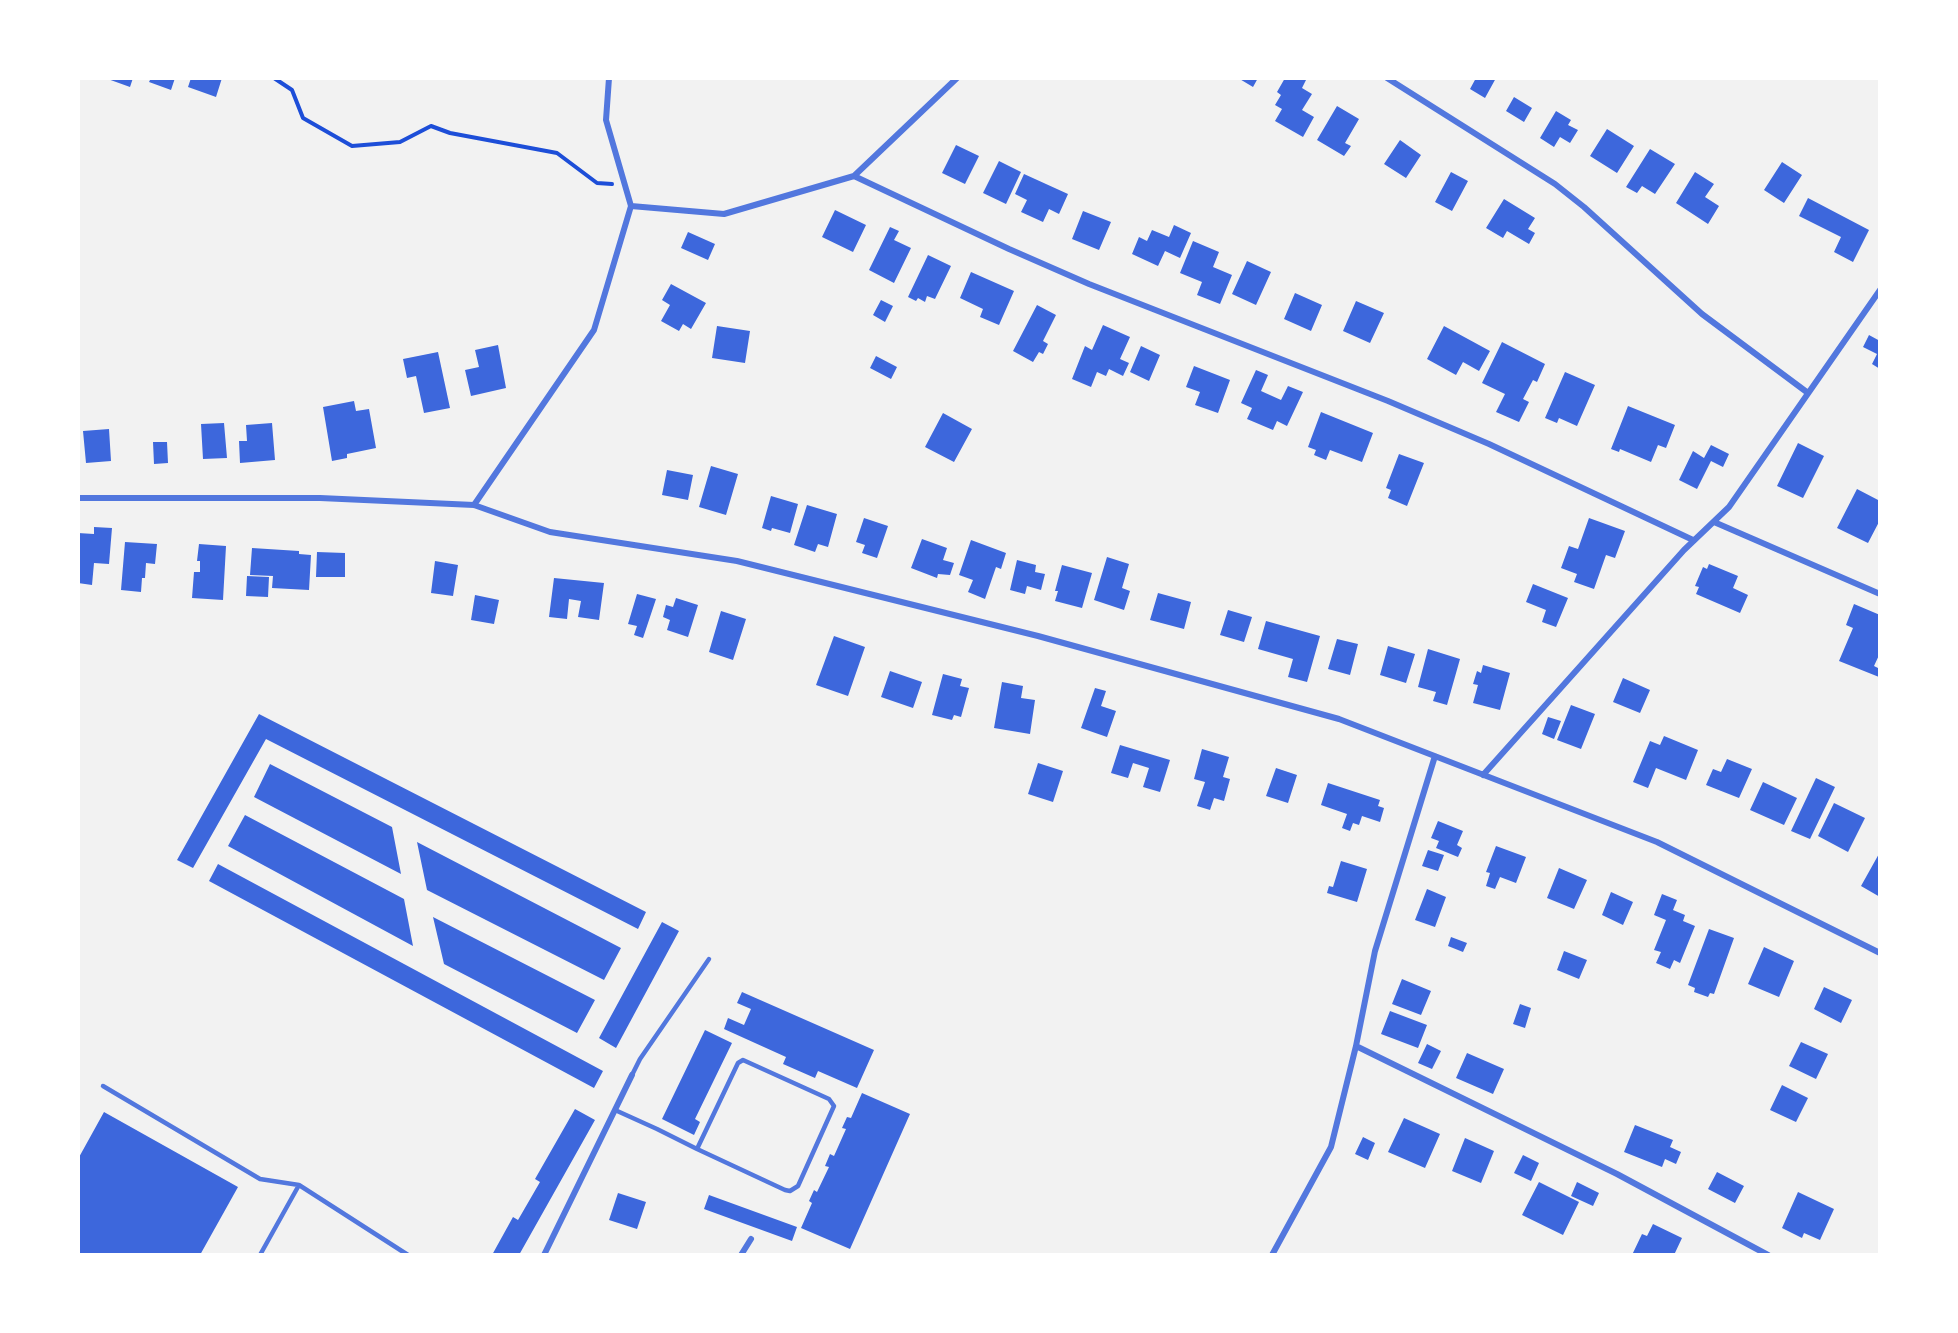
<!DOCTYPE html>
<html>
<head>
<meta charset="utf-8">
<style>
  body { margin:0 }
  #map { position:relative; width:1958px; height:1333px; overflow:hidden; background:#f2f2f2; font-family:Roboto,sans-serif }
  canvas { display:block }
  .frame { position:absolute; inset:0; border:80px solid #fff; pointer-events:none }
</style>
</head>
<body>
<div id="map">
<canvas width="1958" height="1333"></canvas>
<div class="frame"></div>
</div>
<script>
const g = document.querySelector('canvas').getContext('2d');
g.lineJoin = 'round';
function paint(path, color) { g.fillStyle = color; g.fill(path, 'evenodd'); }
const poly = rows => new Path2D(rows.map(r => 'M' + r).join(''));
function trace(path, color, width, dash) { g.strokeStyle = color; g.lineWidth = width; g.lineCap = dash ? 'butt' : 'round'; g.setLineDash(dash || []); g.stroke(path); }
paint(poly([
  [105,78,133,78,130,87],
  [151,78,175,78,171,90,149,82],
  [191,78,222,78,216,97,188,87],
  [1238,78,1258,78,1253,87],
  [1285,78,1302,78,1306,80,1302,88,1312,94,1302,110,1314,117,1303,137,1275,121,1282,109,1275,105,1281,95,1277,92],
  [1476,78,1496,78,1485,98,1470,89],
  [1514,97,1532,108,1524,122,1506,111],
  [1337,106,1359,119,1345,143,1351,146,1344,156,1317,140],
  [1556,111,1571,120,1568,125,1578,130,1570,143,1560,137,1554,147,1540,138],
  [1607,129,1634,146,1617,173,1590,156],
  [1400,140,1421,155,1406,178,1384,164],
  [956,145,979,156,965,184,942,173],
  [1650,149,1675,164,1655,194,1642,186,1637,193,1626,187],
  [999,161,1021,172,1006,204,983,193],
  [1782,162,1802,175,1784,203,1764,190],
  [1451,172,1468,181,1452,211,1435,202],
  [1695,172,1714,184,1705,197,1719,206,1708,224,1676,203],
  [1024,174,1068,194,1059,214,1049,209,1043,222,1021,212,1027,200,1015,194],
  [1808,198,1869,230,1853,262,1834,252,1841,237,1799,216],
  [1504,199,1535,218,1528,229,1535,233,1529,244,1507,231,1503,238,1486,228],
  [835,210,866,225,853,252,822,237],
  [1083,211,1111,222,1099,250,1072,239],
  [1174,225,1191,233,1180,258,1165,251,1158,266,1132,254,1139,237,1147,241,1152,230,1169,237],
  [890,227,899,231,894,240,911,248,894,283,869,270],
  [688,232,715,244,708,260,681,248],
  [1193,241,1219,252,1213,267,1232,275,1220,304,1197,295,1202,282,1180,273],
  [928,255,951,266,935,299,927,296,925,302,918,298,916,301,908,297],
  [1247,261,1271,272,1256,305,1232,294],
  [971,272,1014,291,999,325,980,317,983,309,960,298],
  [671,284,706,303,691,329,683,324,679,331,661,321,670,305,662,300],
  [1295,293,1322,305,1311,331,1284,319],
  [881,300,893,306,885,322,873,315],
  [1356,301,1384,313,1370,343,1343,331],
  [1037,305,1056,315,1043,341,1048,344,1043,354,1039,352,1033,362,1013,351],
  [1103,325,1130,337,1120,359,1129,363,1123,376,1109,369,1106,376,1097,372,1091,387,1072,379,1085,346,1092,350],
  [717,326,750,331,745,363,712,358],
  [1444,326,1490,351,1479,371,1463,362,1456,375,1427,359],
  [1869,335,1880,341,1880,369,1872,364,1877,354,1863,347],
  [1502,342,1545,364,1537,382,1533,380,1523,399,1529,402,1519,422,1496,412,1505,394,1482,383],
  [498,345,506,388,471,396,465,370,479,367,475,350],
  [1141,346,1160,355,1149,381,1130,372],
  [438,352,450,408,424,413,416,376,407,378,403,359],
  [876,356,897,367,891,379,870,368],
  [1194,366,1230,380,1218,413,1195,405,1200,392,1186,387],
  [1256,370,1268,375,1261,391,1281,400,1288,386,1303,392,1287,426,1277,421,1273,430,1247,419,1252,408,1241,403],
  [1565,372,1595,385,1577,426,1559,418,1557,423,1545,418],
  [354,401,356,411,369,409,376,448,347,454,347,458,332,461,323,407],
  [1628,406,1675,425,1666,448,1658,445,1651,462,1620,449,1619,452,1611,449],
  [1321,412,1373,433,1362,462,1330,450,1326,460,1314,455,1316,450,1308,447],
  [943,413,972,429,954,462,925,447],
  [224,423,227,458,203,459,201,424],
  [272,423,275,460,240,463,239,441,247,441,246,425],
  [109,429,111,461,86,463,83,431],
  [153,442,167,442,168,463,154,464],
  [1798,443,1824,456,1803,498,1777,486],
  [1711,445,1729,454,1723,467,1711,461,1697,489,1679,480,1693,451,1704,458],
  [1399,454,1424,463,1407,506,1388,498,1391,490,1386,488],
  [711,466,738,474,726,515,699,507],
  [667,470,693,475,688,500,662,495],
  [1857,489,1880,501,1880,520,1868,543,1837,528],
  [771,496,798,504,790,533,772,528,771,531,762,528],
  [807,505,837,514,828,547,818,544,815,552,794,545],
  [864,518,888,526,877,558,862,553,865,545,856,542],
  [1589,518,1625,531,1615,558,1606,555,1594,589,1574,582,1577,574,1561,568,1569,546,1578,549],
  [94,527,112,528,109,564,94,563,92,585,78,583,78,533,94,534],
  [922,539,947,548,943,560,954,563,950,575,938,574,937,578,911,568],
  [971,540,1006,553,1001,569,996,567,985,599,968,592,973,580,959,575],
  [125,542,157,544,155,564,146,563,145,578,142,578,141,592,121,590],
  [199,544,226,546,223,600,192,598,194,572,200,572,200,561,197,561],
  [252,548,299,551,299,554,311,555,309,590,272,588,273,576,250,575],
  [317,552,345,553,345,577,316,577],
  [1107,557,1129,564,1122,588,1130,591,1124,610,1094,600],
  [1017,560,1036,565,1035,572,1045,574,1041,590,1027,586,1025,594,1010,590],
  [435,561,458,565,453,596,431,593],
  [1709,564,1738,576,1733,588,1748,595,1740,613,1696,594,1699,587,1695,586,1703,567,1707,569],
  [1062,565,1092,573,1082,608,1055,601,1058,591,1055,591],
  [247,576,269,577,268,597,246,596],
  [554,578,604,583,599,620,578,617,581,601,569,599,567,619,549,617],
  [1533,584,1568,598,1556,627,1542,622,1546,610,1526,602],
  [1158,593,1191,602,1184,629,1150,620],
  [637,594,656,599,643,638,634,635,637,626,628,624],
  [475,595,499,600,494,624,471,620],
  [676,598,698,605,688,637,667,630,670,620,663,617,666,605,673,607],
  [1854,604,1880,615,1880,653,1874,666,1880,669,1879,677,1839,661,1853,628,1846,625],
  [1228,610,1252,617,1244,642,1220,635],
  [721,611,746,619,733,660,709,652],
  [1266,621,1320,636,1307,682,1288,677,1293,659,1258,649],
  [834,636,865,647,848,696,816,685],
  [1337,639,1358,644,1350,675,1328,669],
  [1388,646,1415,654,1406,683,1380,675],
  [1428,649,1460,659,1447,705,1433,701,1436,692,1418,687],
  [1483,665,1510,673,1500,710,1473,703,1478,685,1473,684,1477,671,1481,673],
  [890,671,922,682,913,708,881,697],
  [943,674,962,679,960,686,969,688,961,717,954,715,952,720,932,715],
  [1623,678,1650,690,1640,713,1613,702],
  [1002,682,1023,686,1021,698,1035,700,1030,734,994,728],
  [1095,688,1106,691,1101,706,1116,711,1107,737,1081,728],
  [1571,705,1595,714,1581,749,1557,740],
  [259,714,646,912,638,929,266,739,193,868,177,860],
  [1548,717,1561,721,1554,739,1542,734],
  [1664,736,1698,750,1686,780,1656,768,1648,788,1633,782,1650,741,1660,745],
  [1120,745,1170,760,1160,792,1143,787,1149,768,1133,763,1128,778,1111,773],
  [1202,749,1229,757,1223,777,1230,779,1224,801,1214,798,1210,810,1197,806,1205,782,1194,779],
  [1727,759,1752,769,1739,798,1706,785,1713,769,1721,772],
  [1038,763,1063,771,1053,802,1028,794],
  [270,764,392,827,401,874,254,797],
  [1276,768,1297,775,1288,803,1266,796],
  [1816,778,1835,787,1810,839,1791,831],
  [1763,782,1797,798,1784,825,1750,810],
  [1328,783,1380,800,1378,806,1384,808,1380,822,1362,816,1359,825,1353,823,1350,831,1342,828,1347,814,1321,805],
  [1834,803,1865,818,1848,852,1818,836],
  [245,815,404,899,413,946,228,846],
  [1438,821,1463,831,1457,845,1462,848,1458,857,1436,848,1439,841,1431,838],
  [417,842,621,948,604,980,427,890],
  [1496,846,1526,857,1516,883,1500,877,1495,889,1486,886,1490,873,1486,872],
  [1428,850,1444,855,1438,871,1422,866],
  [1880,852,1880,897,1861,886],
  [1341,861,1367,869,1357,902,1327,893,1329,886,1333,887],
  [218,864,603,1071,594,1088,209,881],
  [1559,868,1587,880,1574,909,1547,898],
  [1427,889,1446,897,1435,927,1415,920],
  [1611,892,1633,902,1623,925,1602,915],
  [1662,894,1677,900,1673,910,1685,915,1683,921,1695,926,1680,963,1674,960,1670,969,1656,963,1661,952,1654,950,1666,920,1654,915],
  [433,917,595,1000,577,1033,444,964],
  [662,922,679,931,616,1048,599,1038],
  [1709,929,1734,938,1714,994,1710,993,1708,997,1694,992,1695,988,1688,985],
  [1451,937,1467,943,1463,952,1448,946],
  [1764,947,1794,961,1779,997,1748,984],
  [1564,951,1587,960,1579,979,1557,970],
  [1402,979,1431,991,1421,1015,1392,1004],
  [1824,987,1852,1000,1841,1023,1814,1009],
  [742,992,874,1050,857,1088,818,1071,815,1078,783,1064,786,1057,724,1029,728,1018,744,1025,751,1009,737,1003],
  [1520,1004,1531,1008,1525,1028,1513,1024],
  [1390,1011,1427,1025,1418,1048,1381,1034],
  [705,1030,732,1043,695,1119,700,1122,694,1135,662,1119],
  [1801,1042,1828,1054,1816,1079,1789,1066],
  [1427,1044,1441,1051,1432,1069,1418,1063],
  [1467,1053,1504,1069,1493,1094,1456,1078],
  [1782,1085,1808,1098,1796,1122,1770,1110],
  [862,1093,910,1114,850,1249,801,1228,812,1203,809,1201,814,1190,817,1192,829,1167,825,1166,830,1154,834,1156,846,1129,842,1128,847,1117,851,1118],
  [575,1109,595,1120,519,1255,492,1255,513,1217,518,1220,540,1182,535,1179],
  [104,1112,238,1187,200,1255,78,1255,78,1159],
  [1404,1118,1440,1134,1425,1168,1388,1152],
  [1635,1125,1673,1140,1670,1147,1681,1152,1676,1164,1665,1159,1662,1167,1624,1152],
  [1363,1137,1375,1143,1368,1160,1355,1154],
  [1465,1138,1494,1151,1481,1183,1452,1171],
  [1523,1155,1539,1163,1531,1181,1514,1173],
  [1717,1172,1744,1186,1735,1203,1708,1189],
  [1539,1182,1579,1202,1563,1235,1522,1215],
  [1577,1182,1599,1193,1593,1206,1571,1196],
  [1798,1192,1834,1209,1820,1240,1804,1233,1802,1238,1782,1228],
  [618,1193,646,1202,637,1229,609,1220],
  [709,1195,797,1227,792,1241,704,1209],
  [1653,1224,1682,1238,1674,1255,1632,1255,1642,1234,1647,1236]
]), '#3d67dc');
trace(poly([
  [274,78,292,90,303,118,352,146,400,142,431,126,450,133,557,153,597,183,612,184]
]), '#1d4ed8', 4);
trace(poly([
  [632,1075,640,1059,709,959],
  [103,1086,260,1179,299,1185],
  [615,1110,657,1129,697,1149,785,1190,790,1191,798,1186,834,1106,829,1099,743,1060,738,1063,697,1149],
  [260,1255,299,1185,408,1255]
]), '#5277de', 4.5);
trace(poly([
  [1387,78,1555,184,1584,207,1702,314,1808,393],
  [854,176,957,78],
  [631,206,724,214,854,176,1009,249,1089,284,1388,401,1489,444,1693,540],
  [78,498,320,498,474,505,550,532,737,561,1038,636,1339,719,1657,842,1880,953],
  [474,505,594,330,631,206,606,120,609,78],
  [1714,522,1880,594],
  [1483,775,1684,550,1729,507,1880,290],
  [1356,1046,1617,1174,1768,1255],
  [544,1255,632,1075],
  [741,1255,751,1239],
  [1272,1255,1331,1147,1356,1046,1375,951,1435,756]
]), '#5277de', 6);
</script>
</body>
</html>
